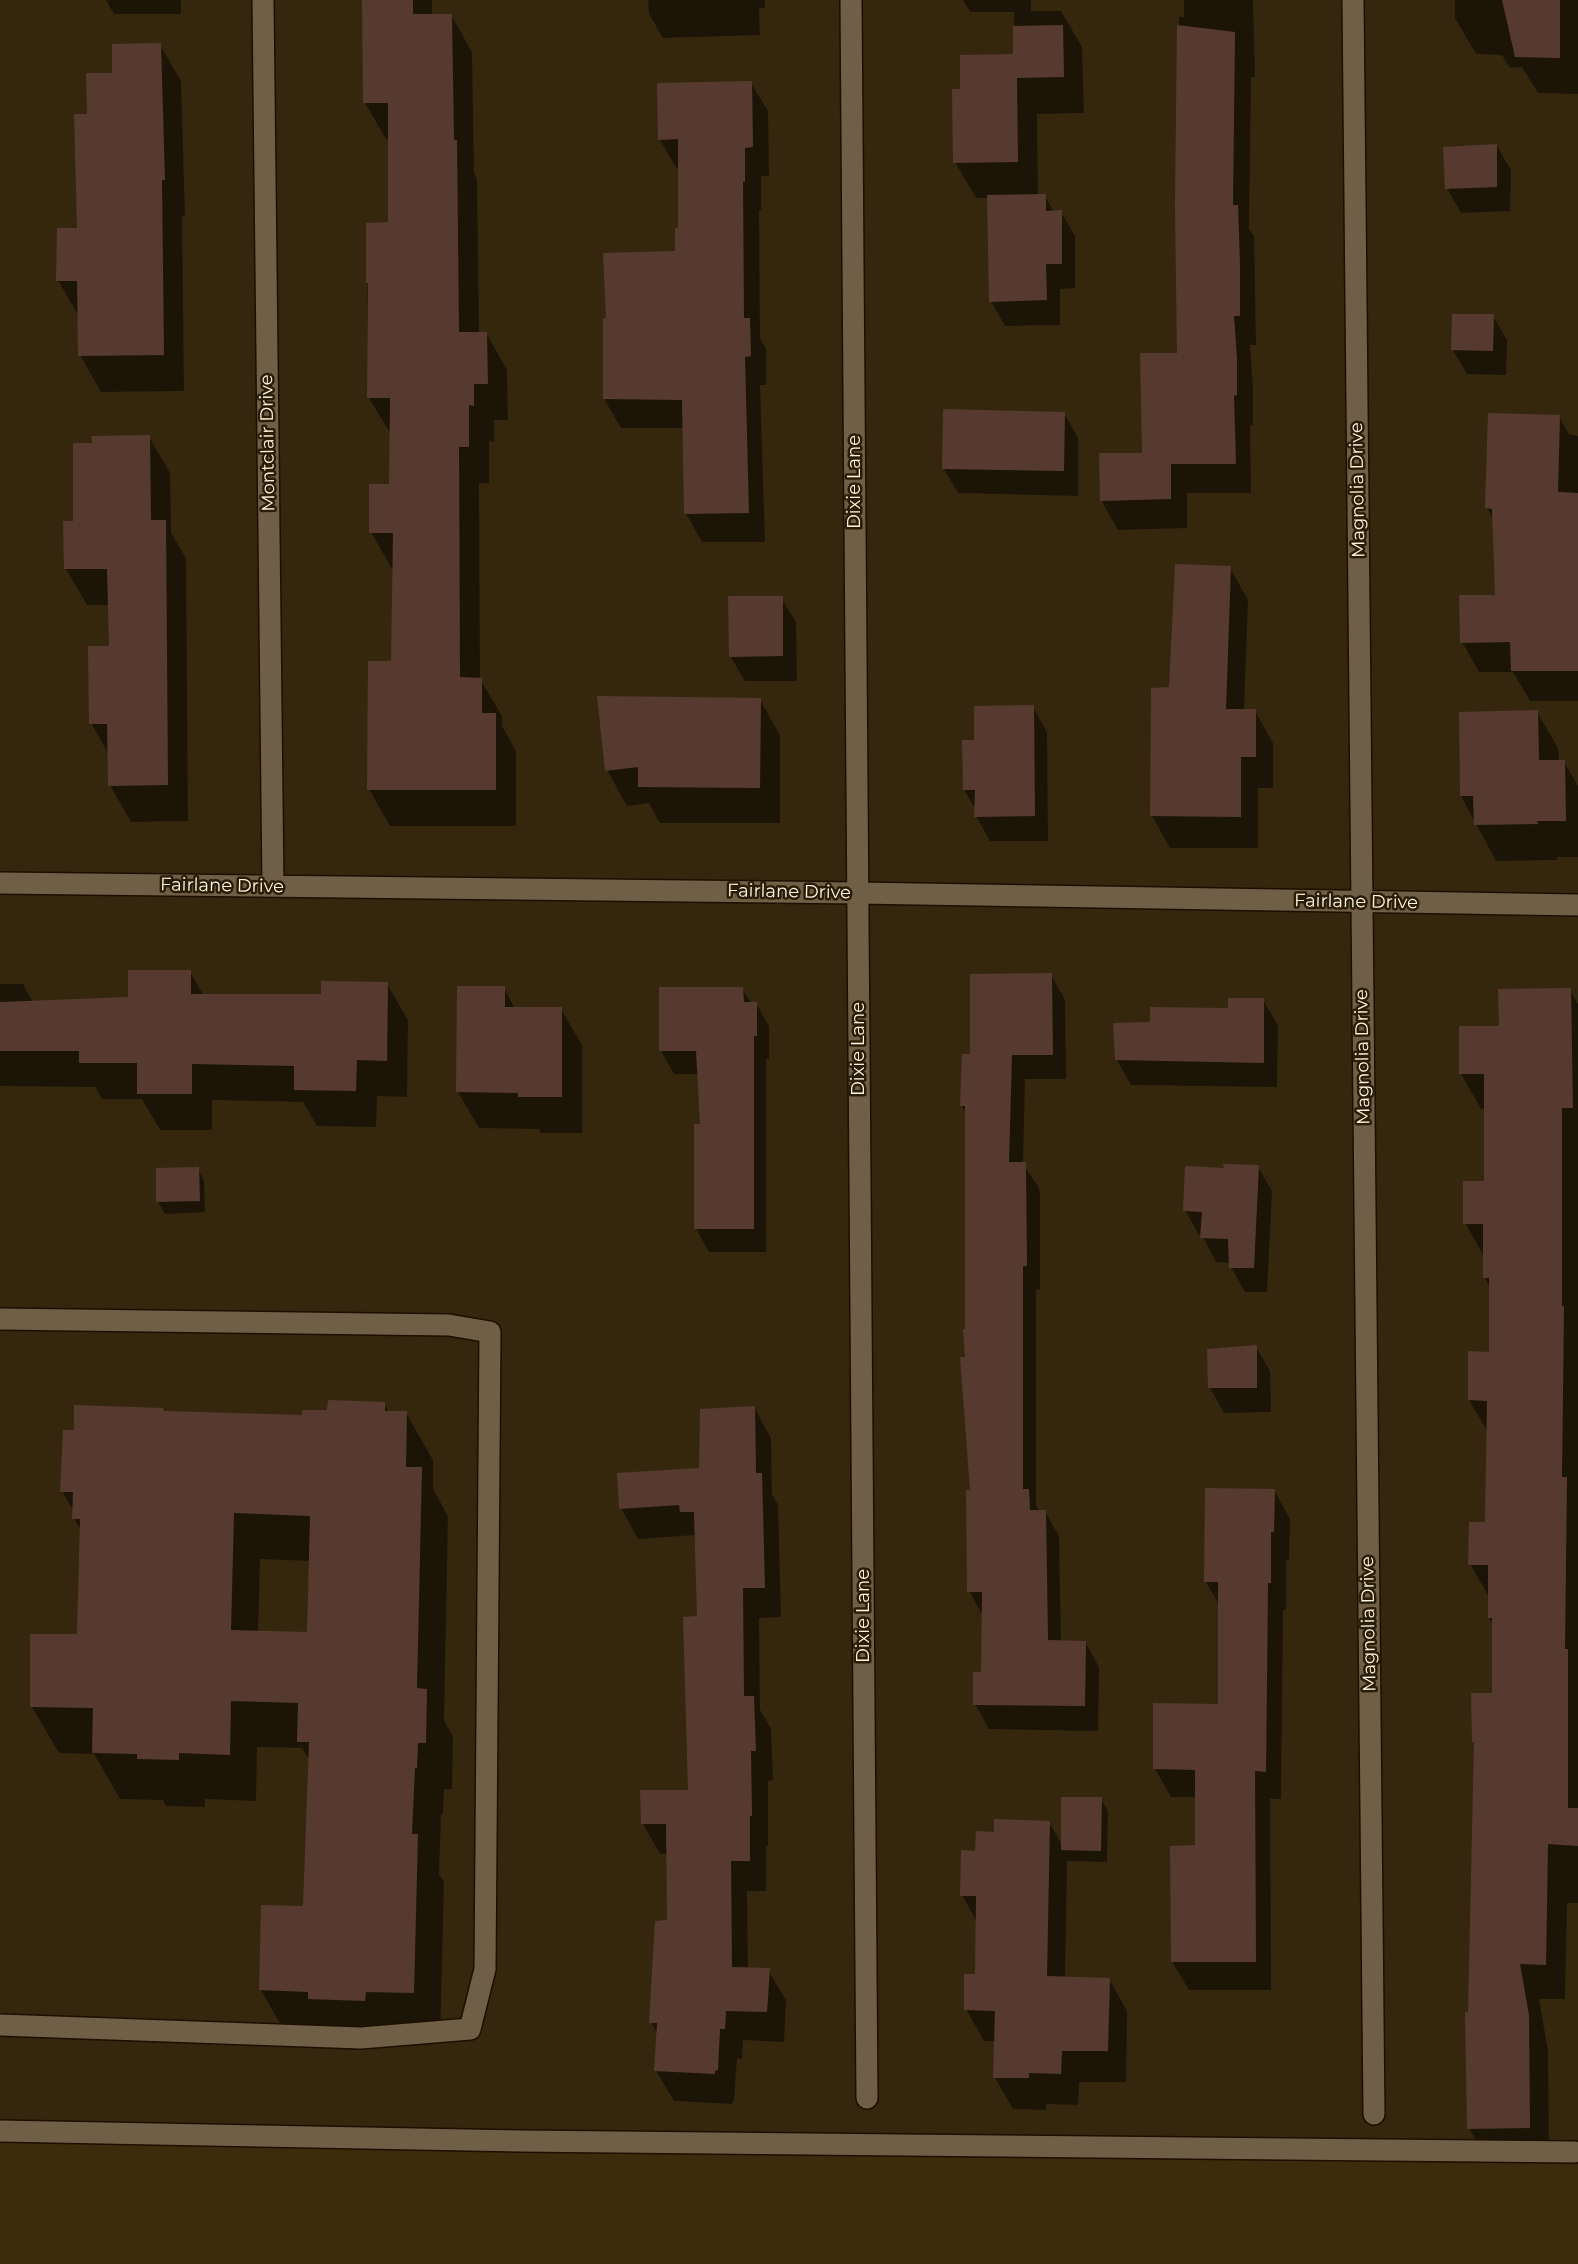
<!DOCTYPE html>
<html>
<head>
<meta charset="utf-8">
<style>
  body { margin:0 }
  canvas { display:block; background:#34270e }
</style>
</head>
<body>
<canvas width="1578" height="2264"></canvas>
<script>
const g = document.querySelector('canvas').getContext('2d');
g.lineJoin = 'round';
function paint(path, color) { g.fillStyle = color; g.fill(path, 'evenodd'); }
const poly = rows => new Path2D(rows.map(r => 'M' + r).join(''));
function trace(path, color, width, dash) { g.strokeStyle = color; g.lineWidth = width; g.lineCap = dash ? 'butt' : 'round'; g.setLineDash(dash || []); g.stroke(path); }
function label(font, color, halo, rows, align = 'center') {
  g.font = font + ' Montserrat,sans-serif'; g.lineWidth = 5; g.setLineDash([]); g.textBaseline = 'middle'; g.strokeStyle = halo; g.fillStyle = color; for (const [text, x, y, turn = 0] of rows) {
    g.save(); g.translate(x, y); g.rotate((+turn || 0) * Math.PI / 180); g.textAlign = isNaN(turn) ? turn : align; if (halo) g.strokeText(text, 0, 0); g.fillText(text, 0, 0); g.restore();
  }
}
paint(poly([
  [0,2142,1578,2158,1578,2264,0,2264]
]), '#3d2c0b');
paint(poly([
  [106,0,181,0,181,14,114,14],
  [363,0,432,0,432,16,451,15,472,52,474,173,477,179,479,333,486,333,507,370,508,420,494,420,494,442,489,441,489,483,479,483,480,679,502,716,502,726,516,751,516,826,390,826,369,789,393,662,394,569,392,569,371,532,391,486,391,434,368,397,367,224,390,224,390,139,386,139,365,103],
  [648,0,765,0,765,8,759,8,760,35,663,38,649,14],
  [963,0,1031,0,1031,11,1061,11,1082,47,1084,113,1037,114,1038,196,1045,196,1054,212,1061,212,1075,236,1075,288,1060,289,1060,325,1005,326,991,301,988,198,976,198,955,162,962,90,1015,56,1014,12,970,12],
  [1184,0,1253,0,1255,77,1251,77,1249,229,1254,236,1256,345,1250,345,1253,389,1253,425,1250,425,1251,493,1187,493,1187,528,1118,530,1101,500,1144,455,1178,355,1177,206,1179,17,1184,17],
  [1455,0,1578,0,1578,94,1538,93,1522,67,1510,68,1502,55,1476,54,1455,18],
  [160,45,181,81,185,216,182,216,184,391,101,392,80,355,79,317,58,280,79,230,89,116,114,74],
  [751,83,768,111,769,176,761,176,761,210,759,210,760,338,766,349,766,385,760,385,765,542,702,542,686,514,684,428,621,428,604,399,677,253,680,229,680,168,677,169,660,140],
  [1497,146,1511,170,1510,211,1461,213,1447,188],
  [1493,316,1507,340,1506,375,1467,374,1452,349],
  [1064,413,1078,438,1078,496,958,493,943,468],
  [1559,416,1569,434,1578,436,1578,701,1530,701,1513,672,1479,672,1462,642,1497,596,1494,520,1487,508],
  [149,437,170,473,171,533,186,558,188,821,131,822,110,785,109,755,91,723,110,648,110,605,87,605,66,569,93,444],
  [1230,568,1248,600,1244,711,1255,711,1273,743,1273,788,1258,788,1258,848,1170,848,1152,816,1171,689],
  [781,598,796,622,797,681,745,681,730,656],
  [760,700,780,735,780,823,660,823,649,803,627,806,607,770],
  [1033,707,1047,732,1048,841,990,841,976,816,976,810,964,790,975,741],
  [1537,712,1558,748,1559,762,1564,762,1578,786,1578,857,1557,857,1557,860,1496,861,1461,796],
  [190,972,204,996,323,996,387,984,408,1020,407,1097,377,1096,376,1127,317,1126,303,1102,212,1100,212,1130,160,1130,142,1099,102,1099,95,1087,0,1086,0,984,23,984,33,1002,130,999],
  [1051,975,1065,1000,1066,1079,1025,1079,1023,1164,1039,1188,1040,1196,1040,1290,1036,1290,1036,1506,1040,1511,1045,1511,1059,1536,1061,1642,1085,1642,1099,1667,1098,1731,989,1729,975,1704,983,1673,983,1616,969,1591,972,1492,967,1359,967,1115,962,1106,972,1056],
  [504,988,515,1009,561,1009,582,1045,582,1133,541,1133,539,1129,479,1128,458,1092],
  [742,989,751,1003,756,1003,769,1026,769,1059,766,1059,766,1252,709,1252,696,1229,701,1126,699,1074,674,1074,661,1051],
  [1570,990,1578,1004,1578,1903,1567,1903,1565,1999,1539,1999,1548,2051,1549,2163,1489,2163,1469,2128,1476,1745,1473,1741,1494,1695,1494,1625,1489,1618,1490,1599,1470,1564,1486,1524,1488,1432,1469,1400,1490,1353,1490,1288,1485,1278,1485,1258,1465,1223,1486,1183,1486,1108,1481,1109,1461,1074,1501,1028],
  [1263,1000,1278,1025,1277,1087,1131,1085,1117,1060,1151,1024,1230,1010],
  [1258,1167,1272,1191,1267,1292,1245,1292,1231,1267,1231,1263,1216,1262,1202,1235,1199,1235,1185,1210,1225,1170],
  [198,1169,204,1181,205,1212,165,1214,158,1202],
  [1256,1347,1270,1371,1271,1412,1224,1413,1210,1388],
  [384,1404,389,1413,406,1413,433,1460,433,1489,448,1516,444,1720,453,1737,452,1789,444,1789,443,1814,441,1815,439,1874,444,1882,440,2040,392,2038,391,2047,336,2045,287,2036,261,1990,305,1908,310,1761,302,1748,257,1747,256,1801,205,1799,205,1807,166,1806,163,1800,120,1799,94,1754,59,1753,32,1707,78,1635,81,1531,74,1518,74,1512,62,1491,164,1413,304,1417],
  [260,1559,311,1561,309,1634,258,1633],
  [754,1407,771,1438,772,1494,778,1505,781,1617,759,1618,760,1710,771,1728,773,1780,768,1781,768,1846,766,1846,766,1891,747,1891,748,1969,768,1970,786,2000,784,2042,743,2040,742,2059,737,2058,734,2100,732,2104,674,2101,656,2071,658,2035,651,2022,668,1922,668,1854,660,1854,643,1824,690,1791,699,1618,695,1535,638,1539,621,1508,701,1470],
  [1274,1490,1290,1519,1289,1560,1286,1560,1286,1610,1283,1610,1281,1799,1270,1799,1271,1990,1189,1990,1172,1962,1196,1847,1197,1797,1171,1797,1155,1769,1220,1706,1220,1606,1206,1582],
  [1101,1799,1108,1811,1107,1862,1067,1861,1065,1978,1109,1979,1127,2011,1126,2082,1079,2082,1078,2105,1046,2104,1046,2110,1013,2109,995,2078,996,2041,984,2041,966,2009,976,1976,977,1922,962,1895,977,1852,995,1833,1049,1822,1063,1846]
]), '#0007');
paint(poly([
  [362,0,413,0,413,14,452,14,454,140,457,140,459,332,487,332,488,384,474,384,474,406,469,405,469,447,459,447,460,677,482,678,482,713,496,713,496,790,367,790,368,661,391,661,393,533,369,533,369,484,389,484,390,398,367,398,368,283,366,283,366,223,388,222,388,103,363,103],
  [1502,0,1560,0,1560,58,1515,57],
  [1063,25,1064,77,1017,78,1018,162,953,163,952,89,960,89,960,55,1013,54,1013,26],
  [1177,25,1235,32,1233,205,1238,205,1240,264,1240,316,1234,316,1237,359,1237,395,1234,396,1236,464,1171,464,1171,499,1100,501,1099,453,1142,453,1140,353,1177,353,1175,206],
  [161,43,165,180,162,180,164,355,78,356,77,281,56,281,57,228,77,228,74,114,87,114,86,73,112,73,112,44],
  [752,81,753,147,745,148,745,182,743,182,744,318,750,318,751,356,745,357,749,513,684,514,682,400,603,399,603,318,606,318,603,253,675,251,675,228,678,228,678,139,658,140,657,83],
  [1497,144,1497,187,1445,189,1443,147],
  [1046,194,1046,211,1062,210,1062,264,1046,264,1047,300,989,302,987,195],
  [1452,314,1494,314,1493,351,1451,350],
  [943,409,1065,412,1064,471,942,469],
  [1488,413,1560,415,1558,492,1578,493,1578,671,1511,671,1510,642,1460,643,1459,595,1495,595,1492,509,1485,508],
  [150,435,151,520,166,520,168,785,108,786,107,724,89,724,88,646,109,646,107,569,64,569,63,521,73,521,73,443,92,443,91,436],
  [1175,564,1231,566,1226,709,1256,709,1256,757,1241,757,1241,817,1150,816,1151,688,1169,687],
  [728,596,783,596,783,656,729,657],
  [597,696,761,698,760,788,638,787,638,767,605,771],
  [1034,705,1035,816,974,817,975,790,963,790,962,740,974,740,974,706],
  [1538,710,1539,760,1565,760,1566,821,1537,821,1538,824,1474,825,1473,796,1460,796,1459,712],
  [128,970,191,970,191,994,321,994,321,981,388,982,387,1061,357,1060,356,1091,294,1090,294,1066,192,1064,192,1094,137,1094,137,1063,79,1063,79,1051,0,1051,0,1002,128,997],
  [1052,973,1053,1055,1012,1055,1009,1162,1026,1162,1026,1170,1027,1266,1023,1266,1023,1489,1029,1489,1030,1510,1046,1510,1048,1640,1086,1641,1085,1706,973,1705,973,1672,981,1672,982,1592,967,1592,966,1490,970,1490,960,1357,965,1357,963,1329,965,1329,965,1106,960,1106,962,1054,970,1054,970,974],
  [457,986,505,986,505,1007,562,1007,562,1097,518,1097,518,1093,456,1092],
  [659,987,743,987,744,1002,757,1002,757,1036,754,1036,754,1229,694,1229,694,1124,700,1124,696,1051,659,1051],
  [1571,988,1573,1108,1562,1108,1562,1306,1564,1306,1562,1477,1567,1477,1565,1649,1568,1649,1568,1808,1578,1808,1578,1846,1548,1844,1546,1965,1520,1964,1529,2015,1530,2128,1467,2129,1465,2012,1468,2012,1474,1742,1472,1742,1471,1693,1492,1693,1492,1618,1488,1618,1488,1565,1468,1565,1469,1522,1485,1522,1487,1401,1468,1400,1468,1351,1489,1352,1489,1278,1483,1278,1483,1224,1463,1224,1463,1181,1484,1181,1484,1074,1459,1074,1459,1026,1499,1026,1498,989],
  [1228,998,1264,998,1264,1063,1115,1060,1113,1023,1150,1022,1150,1007,1228,1008],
  [1223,1164,1259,1165,1254,1268,1229,1268,1228,1239,1200,1238,1202,1212,1183,1211,1185,1166,1224,1168],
  [199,1167,200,1201,156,1202,156,1168],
  [1257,1345,1257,1388,1208,1388,1207,1349],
  [328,1400,385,1402,385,1411,407,1411,406,1467,422,1467,417,1688,427,1689,426,1743,418,1743,417,1768,415,1768,412,1834,418,1834,414,1993,366,1992,365,2001,308,1999,308,1992,259,1990,261,1905,303,1906,309,1742,297,1742,298,1703,231,1701,230,1755,179,1753,179,1760,137,1759,137,1754,92,1753,93,1708,30,1707,30,1634,77,1634,80,1519,72,1519,73,1492,60,1492,63,1430,74,1430,74,1405,163,1408,164,1411,302,1415,302,1410,327,1410],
  [234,1513,310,1516,307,1632,231,1630],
  [755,1406,756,1473,762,1473,765,1588,743,1588,744,1696,754,1696,756,1751,751,1751,752,1816,750,1816,750,1861,731,1861,732,1967,770,1968,767,2012,726,2011,725,2029,720,2029,718,2070,715,2071,715,2074,654,2071,657,2023,649,2023,655,1921,667,1920,666,1824,641,1824,640,1790,688,1790,683,1617,697,1616,694,1512,680,1512,679,1505,619,1509,617,1473,699,1468,700,1409],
  [1205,1488,1275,1489,1274,1532,1271,1532,1271,1583,1268,1583,1266,1772,1255,1771,1256,1962,1171,1962,1170,1846,1195,1845,1195,1770,1153,1769,1153,1703,1218,1704,1218,1582,1204,1582],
  [1061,1797,1102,1797,1101,1851,1061,1850],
  [994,1819,1050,1821,1047,1976,1110,1978,1108,2051,1062,2051,1061,2074,1029,2073,1029,2078,993,2078,995,2011,964,2010,964,1974,975,1974,976,1896,960,1896,961,1850,975,1851,976,1831,994,1832]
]), '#563a2f');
const service = poly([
  [0,1319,449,1325,490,1332,485,1969,470,2029,361,2038,0,2025],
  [0,2131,520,2141,1575,2152]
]);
const minor = poly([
  [263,0,273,886],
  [851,0,867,2098],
  [1353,0,1374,2114],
  [0,883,858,893,1578,905]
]);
trace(service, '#1c0f00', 24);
trace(minor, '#1c0f00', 24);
trace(service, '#6f5f46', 21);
trace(minor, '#6f5f46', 21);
label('18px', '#fcf3e4', '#2a1d05', [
  ["Montclair Drive",268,443,-91],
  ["Dixie Lane",855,482,-90],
  ["Magnolia Drive",1358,490,-91],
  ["Fairlane Drive",222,886,1],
  ["Fairlane Drive",789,892,1],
  ["Fairlane Drive",1356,902,1],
  ["Dixie Lane",859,1049,-90],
  ["Magnolia Drive",1363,1057,-91],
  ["Dixie Lane",864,1616,-90],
  ["Magnolia Drive",1369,1624,-91]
]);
</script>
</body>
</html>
